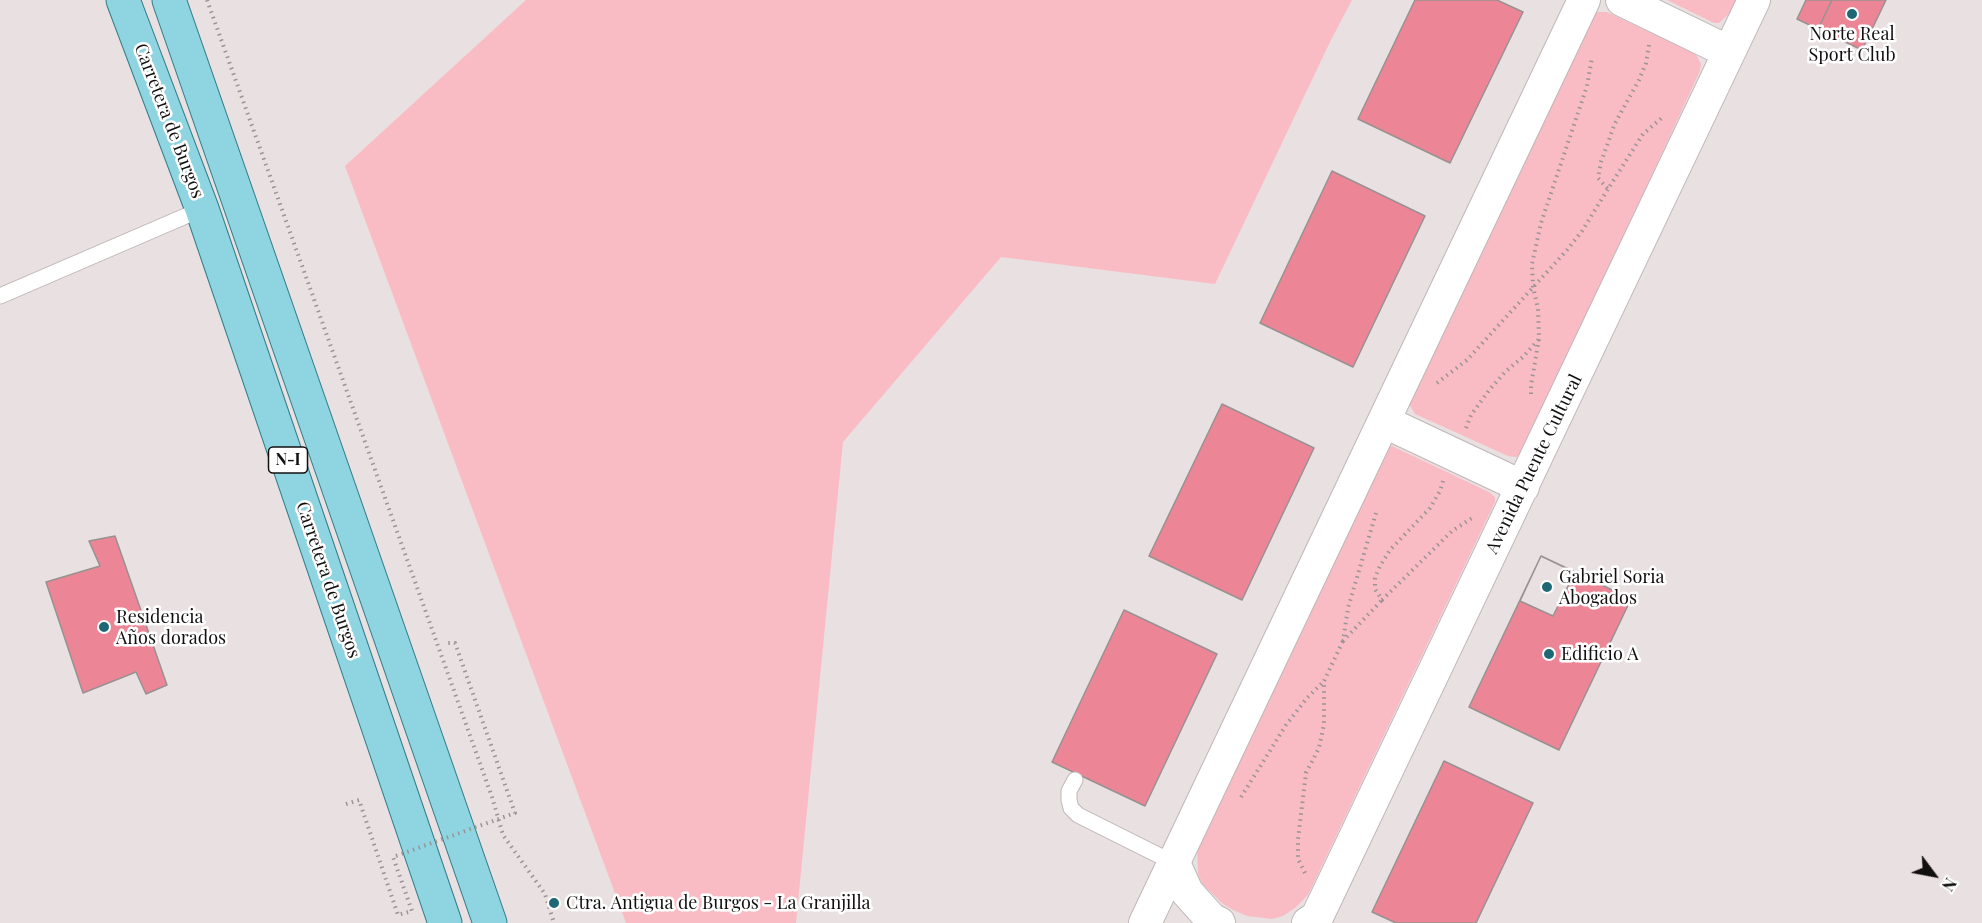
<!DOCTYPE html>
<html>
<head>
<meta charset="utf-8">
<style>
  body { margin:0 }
  #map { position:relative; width:1982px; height:923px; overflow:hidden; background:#e9e0e1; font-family:"Playfair Display",serif }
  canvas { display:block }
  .north { position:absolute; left:1904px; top:845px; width:60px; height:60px; -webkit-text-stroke:4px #fff; paint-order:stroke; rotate:122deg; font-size:16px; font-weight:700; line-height:24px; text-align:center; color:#120f0f }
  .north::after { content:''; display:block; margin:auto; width:21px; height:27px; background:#120f0f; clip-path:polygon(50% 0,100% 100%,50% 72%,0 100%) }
</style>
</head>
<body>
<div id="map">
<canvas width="1982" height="923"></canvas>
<div class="north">N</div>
</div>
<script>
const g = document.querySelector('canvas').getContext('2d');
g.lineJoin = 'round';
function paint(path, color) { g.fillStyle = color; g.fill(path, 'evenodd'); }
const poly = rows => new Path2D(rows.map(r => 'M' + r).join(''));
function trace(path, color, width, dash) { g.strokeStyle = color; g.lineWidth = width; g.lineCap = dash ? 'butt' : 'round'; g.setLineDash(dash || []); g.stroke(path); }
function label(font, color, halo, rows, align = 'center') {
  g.font = font + ' "Playfair Display",serif'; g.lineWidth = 5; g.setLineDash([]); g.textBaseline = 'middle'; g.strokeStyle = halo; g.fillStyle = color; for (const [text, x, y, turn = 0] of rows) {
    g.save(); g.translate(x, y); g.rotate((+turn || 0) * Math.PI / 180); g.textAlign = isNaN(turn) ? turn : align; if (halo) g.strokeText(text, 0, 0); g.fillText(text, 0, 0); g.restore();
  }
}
paint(poly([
  [526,0,1352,0,1330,42,1215,284,1001,257,843,442,796,923,626,923,345,166],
  [1667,0,1736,0,1730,13,1719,23,1714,23],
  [1598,12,1607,12,1692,52,1697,56,1701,64,1700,71,1525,449,1521,455,1516,457,1508,456,1415,414,1409,404,1593,15],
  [1388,444,1489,492,1495,497,1495,502,1308,895,1295,908,1283,916,1272,919,1247,916,1233,910,1223,904,1203,885,1198,874,1197,848]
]), '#fabcc4');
const building = poly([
  [1415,0,1497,0,1523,12,1450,163,1358,119,1415,0],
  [1806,0,1832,0,1818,29,1797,19,1806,0],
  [1832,0,1886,0,1862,50,1818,29,1832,0],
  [1332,171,1425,216,1353,367,1260,323,1332,171],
  [1222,404,1314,448,1242,600,1149,556,1222,404],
  [115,536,167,685,146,694,136,672,83,693,46,582,100,566,89,541,115,536],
  [1541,556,1631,599,1559,750,1469,707,1541,556],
  [1541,556,1575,572,1553,616,1520,601,1541,556],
  [1124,610,1217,654,1145,806,1052,762,1124,610],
  [1444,761,1533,803,1476,923,1396,923,1372,912,1444,761]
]);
paint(building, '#ec8696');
trace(building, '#989191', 1.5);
const service = poly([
  [0,296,202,209],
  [1075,780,1069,791,1069,800,1071,808,1078,815,1174,863]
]);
const minor = poly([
  [1622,0,1729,52],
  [1385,422,1523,487],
  [1174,863,1187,892,1211,919,1219,923],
  [1145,923,1584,0],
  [1308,923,1317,917,1754,0]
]);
const primary = poly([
  [123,0,202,209,445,923],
  [169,0,490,923]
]);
trace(service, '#bfb6b7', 17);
trace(minor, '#bfb6b7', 34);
trace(primary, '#327d8a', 35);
trace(poly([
  [207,0,492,797,503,835,545,894,554,923],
  [1649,45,1646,63,1639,80,1615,123,1601,162,1598,178,1608,189,1643,134,1664,116],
  [1437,383,1467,360,1567,250,1582,231,1608,189],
  [1531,394,1531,385,1539,339,1538,309,1533,286,1532,264,1541,223,1587,86,1592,58],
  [1466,428,1471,415,1490,389,1505,372,1524,356,1539,339],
  [1443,481,1440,491,1430,508,1390,550,1380,566,1375,578,1375,589,1382,600,1452,531,1472,518],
  [1376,513,1348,608,1343,641,1382,600],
  [1241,797,1286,725,1307,698,1324,681],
  [1305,873,1298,859,1298,839,1306,773,1319,748,1324,724,1324,681,1343,641]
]), '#9b9495', 4, [1.5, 4.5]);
trace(service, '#fff', 15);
trace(minor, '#fff', 32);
trace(primary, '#8ed4e1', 33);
trace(poly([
  [346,804,359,800,398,915,412,911,393,857,515,813,455,643,447,643]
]), '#9b9495', 4, [1.5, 4.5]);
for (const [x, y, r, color] of [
  [1852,14,6,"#1e6774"],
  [1547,587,6,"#1e6774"],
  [104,627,6,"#1e6774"],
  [1549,654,6,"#1e6774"],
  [554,903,6,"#1e6774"]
]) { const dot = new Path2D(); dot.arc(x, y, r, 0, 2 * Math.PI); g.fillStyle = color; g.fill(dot); trace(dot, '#fff', 2); }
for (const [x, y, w] of [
  [288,460,39]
]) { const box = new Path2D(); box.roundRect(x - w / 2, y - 13, w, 26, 4.5); g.fillStyle = '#fff'; g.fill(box); trace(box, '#120f0f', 1.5); }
label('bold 16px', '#120f0f', null, [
  ["N-I",288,460]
]);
label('18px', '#120f0f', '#fff', [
  ["Norte Real",1852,34,"center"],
  ["Sport Club",1852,55,"center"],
  ["Gabriel Soria",1559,577],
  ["Abogados",1559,598],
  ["Residencia",116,617],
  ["Años dorados",116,638],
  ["Edificio A",1561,654],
  ["Ctra. Antigua de Burgos - La Granjilla",566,903]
], 'left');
label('18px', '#120f0f', '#fff', [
  ["Carretera de Burgos",169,121,69],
  ["Avenida Puente Cultural",1534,464,-64],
  ["Carretera de Burgos",328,580,71]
]);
</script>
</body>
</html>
